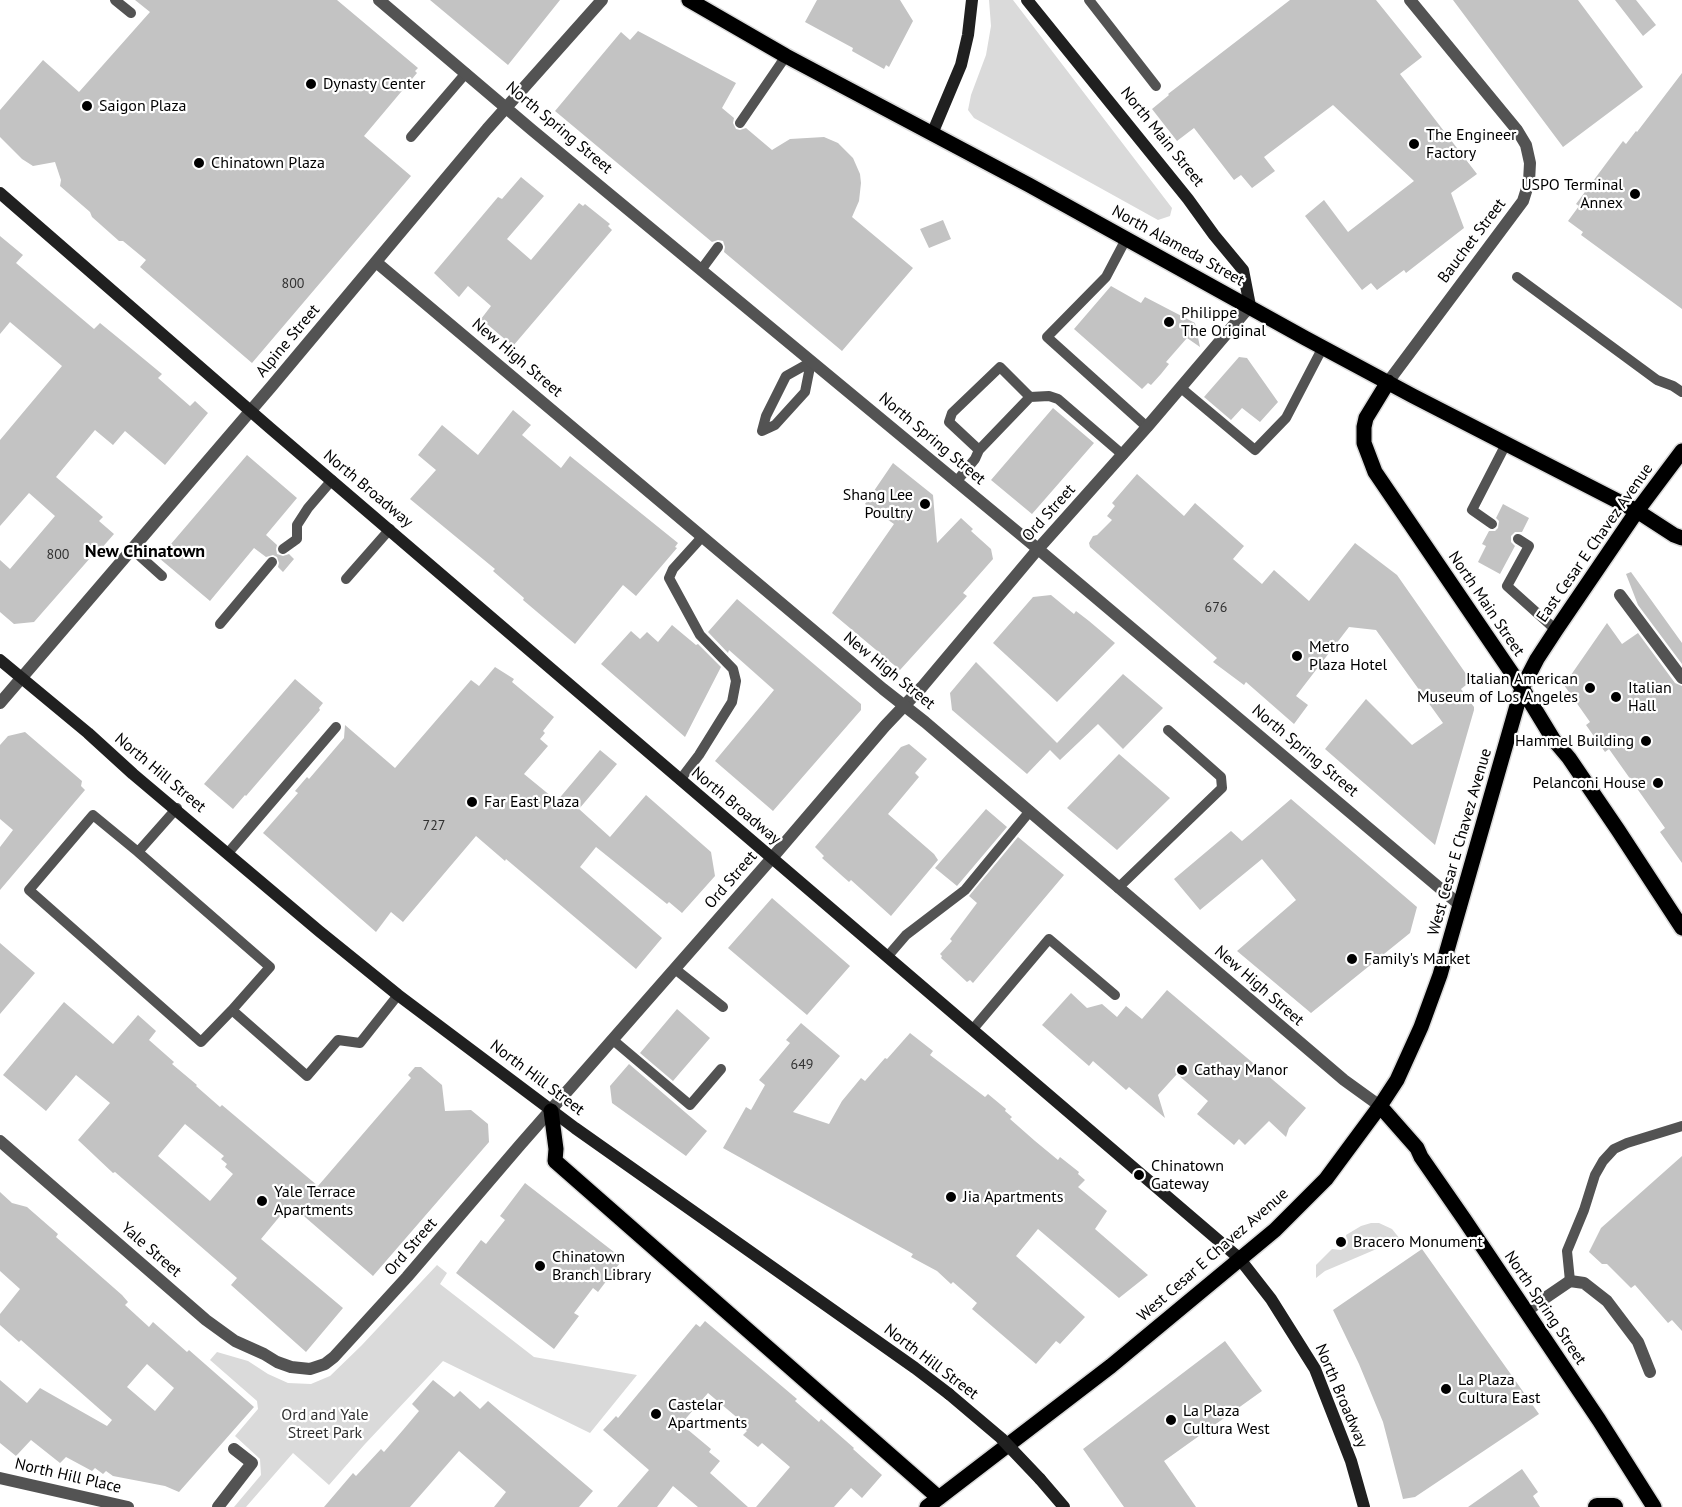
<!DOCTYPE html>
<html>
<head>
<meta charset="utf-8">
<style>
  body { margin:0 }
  canvas { display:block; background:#fff }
</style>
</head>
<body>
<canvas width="1682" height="1507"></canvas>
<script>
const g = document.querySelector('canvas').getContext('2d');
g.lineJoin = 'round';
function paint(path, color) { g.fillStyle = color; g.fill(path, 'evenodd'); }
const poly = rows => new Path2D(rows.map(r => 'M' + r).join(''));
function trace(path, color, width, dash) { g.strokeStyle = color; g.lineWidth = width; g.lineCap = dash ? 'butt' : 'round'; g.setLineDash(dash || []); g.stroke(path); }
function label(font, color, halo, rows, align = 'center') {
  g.font = font + ' "PT Sans",sans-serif'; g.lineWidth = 4.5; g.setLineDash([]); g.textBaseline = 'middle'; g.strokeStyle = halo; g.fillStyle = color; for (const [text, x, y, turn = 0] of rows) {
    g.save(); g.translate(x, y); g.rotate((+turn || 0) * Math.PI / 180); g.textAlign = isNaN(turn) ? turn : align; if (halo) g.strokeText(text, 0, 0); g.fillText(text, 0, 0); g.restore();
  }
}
paint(poly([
  [989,0,1013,0,1172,208,1170,216,1158,220,974,118,968,110,971,95,986,55,991,26],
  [1371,1223,1379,1223,1392,1229,1400,1239,1325,1271,1316,1278,1316,1265,1332,1249,1341,1250,1345,1247,1347,1241,1346,1235,1361,1226],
  [437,1265,447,1273,440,1284,534,1357,637,1375,590,1433,443,1361,365,1444,329,1485,293,1453,246,1507,234,1507,261,1475,260,1459,235,1436,258,1409,257,1401,210,1360,217,1352,248,1361,268,1374,288,1383,311,1384,330,1376,361,1346]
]), '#dadada');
paint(poly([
  [135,0,337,0,418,68,415,71,417,73,364,136,411,176,252,363,140,267,146,260,123,241,119,241,92,217,90,212,60,186,61,180,55,162,33,166,22,159,0,137,0,110,43,60,79,92,150,12],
  [430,0,560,0,508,65],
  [817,0,900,0,913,21,889,67,886,65,884,69,852,51,853,48,805,22],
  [1290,0,1376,0,1422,57,1400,74,1477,174,1451,193,1464,228,1406,273,1404,270,1377,290,1371,283,1362,290,1305,216,1324,200,1348,232,1414,181,1333,105,1264,157,1275,171,1252,188,1241,175,1234,180,1194,128,1177,141,1152,109,1169,95,1168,94],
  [1453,0,1578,0,1643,87,1563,147],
  [1615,0,1636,0,1656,25,1643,36],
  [638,31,736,83,722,108,734,118,733,123,736,129,740,130,746,128,772,150,790,139,824,137,838,143,853,158,860,174,861,183,859,201,852,217,913,268,842,351,724,252,725,247,723,241,718,240,712,242,555,111,621,32,630,40],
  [1682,73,1682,309,1581,235,1583,232,1568,221,1579,206,1576,204,1605,165,1623,141,1626,144,1636,131,1637,132],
  [521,177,544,196,507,239,531,260,579,203,583,206,585,204,610,224,608,226,612,230,513,346,481,319,491,306,468,286,459,297,434,273,498,197,502,199],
  [943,220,951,239,929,248,920,229],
  [0,236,23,255,16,263,94,329,100,323,122,341,162,374,158,378,190,406,195,401,208,413,165,465,125,431,113,445,95,430,56,477,103,517,99,521,114,534,100,550,98,549,34,622,14,624,0,612,0,560,10,569,55,516,29,493,0,526,0,440,62,366,10,322,0,334],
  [1111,286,1141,303,1145,297,1195,323,1200,347,1187,338,1166,362,1169,364,1161,374,1151,385,1148,383,1142,389,1074,329],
  [1239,357,1247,358,1278,402,1260,422,1242,408,1231,420,1204,397],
  [1053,408,1094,443,1032,514,991,480],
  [513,410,531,425,522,435,561,468,570,456,678,543,675,547,677,548,636,596,623,585,575,644,523,600,524,598,493,571,495,569,410,499,436,470,418,455,442,425,478,455],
  [247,455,297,498,266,535,277,545,276,549,277,554,283,556,289,554,294,559,283,572,278,567,279,563,277,557,273,555,266,557,254,548,210,601,159,558],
  [893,463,933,495,937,543,961,518,973,529,971,531,991,549,993,559,963,593,967,596,900,670,832,613,894,524,865,504],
  [1137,474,1184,516,1195,503,1244,546,1233,559,1262,584,1274,570,1309,601,1355,543,1397,575,1471,681,1461,689,1474,707,1474,710,1435,845,1325,749,1366,699,1412,745,1443,723,1376,630,1349,627,1296,696,1308,705,1294,724,1246,682,1244,685,1213,662,1217,658,1090,547,1089,543,1093,536,1097,535,1112,520,1107,516,1115,506,1112,503],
  [1503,504,1529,518,1522,532,1515,532,1511,536,1511,542,1515,546,1500,574,1478,562,1486,546,1482,544,1489,531,1495,531,1498,528,1499,521,1496,518],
  [1631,572,1682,643,1682,664,1638,605,1626,574],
  [1051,595,1074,614,1076,611,1089,621,1115,643,1057,702,993,643,1033,597],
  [737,599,861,704,861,710,773,811,715,761,774,690,729,650,728,653,708,632],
  [1607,623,1622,644,1638,633,1675,683,1682,686,1682,863,1660,832,1665,828,1609,749,1605,752,1586,725,1590,722,1564,685],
  [672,625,696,645,698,644,721,667,685,737,601,664,631,631,640,639,647,632,658,642],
  [976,662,1057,743,1123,674,1163,708,1123,749,1098,724,1060,760,1050,750,1027,774,952,710,950,693],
  [495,667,514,679,512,682,554,717,543,731,545,733,540,739,548,746,524,774,557,801,600,750,617,764,579,809,610,837,646,795,711,852,715,876,682,913,669,902,667,904,596,847,580,867,662,938,636,969,506,859,505,861,476,836,403,922,391,912,376,932,263,833,298,793,295,791,307,777,309,779,344,738,345,725,395,768,471,680,479,686],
  [295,679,323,703,319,708,320,710,246,796,245,795,233,809,204,784],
  [25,732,82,781,81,786,85,790,0,890,0,847,13,830,0,819,0,745,8,736],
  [909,744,927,759,915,773,919,777,888,814,934,854,938,860,891,916,851,880,849,882,822,858,824,856,815,847,901,747],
  [1119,754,1170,798,1117,850,1067,808],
  [1291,799,1417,907,1410,933,1311,1013,1237,951,1296,900,1262,859,1200,910,1174,879,1231,831,1242,841],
  [986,809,1007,827,957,886,935,868],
  [1018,837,1064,875,973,983,970,980,967,982,941,958,942,956,940,954,952,941,950,939,977,903,969,896],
  [772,898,850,966,807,1015,728,948],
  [0,943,35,973,0,1014],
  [1167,990,1306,1108,1289,1128,1286,1137,1269,1121,1245,1145,1239,1139,1234,1145,1197,1114,1208,1101,1177,1074,1158,1095,1165,1118,1129,1087,1126,1090,1093,1061,1089,1066,1042,1025,1071,993,1087,1008,1102,1004,1117,1017,1126,1006,1142,1019],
  [64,1002,113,1044,138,1015,156,1031,149,1040,174,1062,172,1064,197,1085,196,1086,220,1107,222,1105,318,1186,411,1078,408,1075,415,1067,421,1067,442,1085,445,1111,471,1110,488,1124,489,1142,373,1276,290,1204,261,1239,343,1308,306,1352,231,1285,237,1278,115,1172,113,1173,78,1140,110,1103,76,1075,46,1111,3,1075],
  [185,1124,224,1156,221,1159,227,1164,225,1167,233,1174,210,1201,158,1156],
  [677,1009,710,1038,673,1081,640,1053],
  [801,1023,840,1056,793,1112,829,1124,842,1101,861,1078,865,1081,885,1058,887,1059,910,1033,933,1051,930,1055,985,1097,988,1094,1006,1109,1005,1111,1012,1117,1010,1119,1035,1141,1058,1160,1060,1157,1079,1172,1078,1174,1085,1180,1078,1187,1107,1211,1095,1229,1148,1275,1119,1298,1038,1229,1016,1256,1085,1317,1060,1344,1056,1341,1036,1364,972,1309,977,1303,953,1282,951,1284,937,1271,911,1257,913,1254,723,1148,746,1107,751,1110,765,1085,759,1080,790,1043,786,1040],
  [629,1064,707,1131,686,1156,612,1103,610,1086],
  [1682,1156,1682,1331,1672,1320,1668,1323,1635,1285,1631,1288,1607,1264,1602,1264,1589,1252,1601,1228],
  [525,1183,623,1259,598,1292,593,1288,574,1313,579,1316,554,1349,456,1273,481,1240,486,1244,505,1220,500,1216],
  [0,1192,12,1203,27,1207,58,1234,56,1237,122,1295,128,1302,125,1305,149,1327,153,1322,187,1352,189,1350,254,1407,179,1492,165,1486,113,1476,106,1471,103,1474,95,1468,92,1471,66,1457,60,1463,31,1440,16,1456,0,1443,0,1380,27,1403,40,1388,107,1426,112,1420,21,1340,19,1342,0,1325,0,1314,20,1289,0,1271],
  [147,1364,174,1388,155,1411,127,1387],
  [1422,1249,1539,1414,1415,1497,1403,1499,1383,1422,1359,1364,1333,1310],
  [705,1321,797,1399,795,1401,819,1422,821,1419,854,1448,853,1449,882,1475,862,1498,851,1488,834,1507,756,1507,790,1467,762,1443,758,1447,743,1435,747,1431,737,1423,740,1420,708,1393,681,1424,711,1449,709,1452,720,1461,710,1473,748,1507,698,1507,673,1486,657,1507,617,1507,649,1470,603,1430,616,1416,618,1418,696,1324,700,1327],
  [1225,1341,1262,1391,1164,1461,1196,1507,1124,1507,1083,1449],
  [433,1380,454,1397,460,1391,480,1409,488,1401,593,1491,579,1507,494,1507,506,1492,459,1451,410,1507,324,1507,353,1473,356,1476,381,1449,384,1452,403,1430,419,1411,412,1404],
  [1522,1469,1538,1492,1533,1496,1540,1507,1468,1507]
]), '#c3c3c3');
const primary = poly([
  [689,0,786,56,1029,185,1305,338,1413,396,1637,511,1674,535,1682,538],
  [1388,382,1366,418,1364,427,1364,443,1375,472,1522,688,1553,739,1569,758,1618,830,1682,928],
  [1380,1106,1417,1148,1421,1157,1464,1219,1599,1420,1654,1507],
  [551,1111,556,1149,555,1161,939,1498],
  [927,1507,1111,1366,1275,1230,1326,1179,1380,1106,1397,1080,1421,1027,1440,975,1522,688,1537,659,1556,630,1637,511,1682,451]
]);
const motorway = poly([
  [1597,1507,1614,1507]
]);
trace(primary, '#dbdbdb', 18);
trace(motorway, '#dbdbdb', 21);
trace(poly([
  [115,0,131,13],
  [1089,0,1156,86],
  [740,123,786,56],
  [411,137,466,73],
  [1126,239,1106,277,1047,337,1147,427],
  [701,270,718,247],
  [1517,277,1657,380,1673,386,1682,392],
  [1181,388,1255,450,1286,418,1323,347],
  [1030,397,979,450,949,422,952,413,1000,367,1030,397,1049,396,1058,399,1123,455],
  [762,431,775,425,805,392,811,362],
  [762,431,766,416,786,376,811,362],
  [956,482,975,459,979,450],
  [1492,524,1472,510,1506,444],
  [1518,539,1529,546,1507,586,1556,630],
  [132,549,162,576],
  [283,549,297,539,297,525,308,508,332,480],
  [346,579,390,529],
  [220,624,272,562],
  [680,780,699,755,732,702,736,681,733,669,700,635,669,578,673,569,702,537],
  [177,808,138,852,270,967,232,1010,307,1076,338,1040,360,1043,398,995],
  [138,852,93,815,29,890,201,1042,232,1010],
  [228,853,336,727],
  [1118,888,1222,788,1221,777,1168,730],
  [887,957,906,935,965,890,1030,811],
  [675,969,723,1007],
  [973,1029,1049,939,1115,995],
  [613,1040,690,1105,721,1069],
  [1570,1281,1567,1251,1584,1210,1595,1175,1603,1161,1614,1149,1627,1143,1682,1126]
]), '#535353', 10);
trace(poly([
  [1620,595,1682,678]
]), '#535353', 12);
trace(poly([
  [1388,382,1523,201,1529,182,1530,163,1526,145,1517,130,1410,0],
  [0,1141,206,1320,235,1341,264,1354,277,1362,291,1367,310,1369,325,1364,334,1357,407,1277,520,1145,772,858,885,726,922,687,1038,549,1147,427,1250,306],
  [1526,1311,1570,1281,1584,1283,1607,1301,1638,1342,1650,1372],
  [0,1478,128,1507],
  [218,1507,252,1463,234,1449]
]), '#535353', 12);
trace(poly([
  [379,0,532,130,1038,549,1461,906],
  [376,262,883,689,925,722,1344,1080,1380,1106],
  [0,703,271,387,487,129,602,0]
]), '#535353', 12);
trace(poly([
  [1027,0,1188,199,1214,235,1243,270,1250,306],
  [932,134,961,65,968,35,972,0],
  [0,193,270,428,1239,1258,1271,1299,1315,1369,1351,1461,1364,1507],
  [0,660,88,733,133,774,319,931,398,995,575,1128,915,1368,949,1394],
  [1040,1479,1064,1507]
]), '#202020', 12);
trace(primary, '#000', 15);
trace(motorway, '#000', 18);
trace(poly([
  [949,1394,1001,1438,1040,1479]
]), '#202020', 12);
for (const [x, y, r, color] of [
  [311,84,6,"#000"],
  [87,106,6,"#000"],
  [1414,144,6,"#000"],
  [199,163,6,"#000"],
  [1635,194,6,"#000"],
  [1169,322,6,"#000"],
  [925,504,6,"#000"],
  [1297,656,6,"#000"],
  [1590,688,6,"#000"],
  [1616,697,6,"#000"],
  [1646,741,6,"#000"],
  [1658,783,6,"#000"],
  [472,802,6,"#000"],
  [1352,959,6,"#000"],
  [1182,1070,6,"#000"],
  [1139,1175,6,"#000"],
  [951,1197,6,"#000"],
  [262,1201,6,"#000"],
  [1341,1242,6,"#000"],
  [540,1266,6,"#000"],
  [1446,1389,6,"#000"],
  [656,1414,6,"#000"],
  [1171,1420,6,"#000"]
]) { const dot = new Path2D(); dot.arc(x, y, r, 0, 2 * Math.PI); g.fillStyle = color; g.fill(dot); trace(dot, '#fff', 2); }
label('14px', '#313131', null, [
  ["800",293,284],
  ["800",58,555],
  ["676",1216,608],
  ["727",434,826],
  ["649",802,1065]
]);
label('16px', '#000', '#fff', [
  ["Dynasty Center",323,84],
  ["Saigon Plaza",99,106],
  ["The Engineer",1426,135],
  ["Factory",1426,153],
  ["Chinatown Plaza",211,163],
  ["USPO Terminal",1623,185,"right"],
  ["Annex",1623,203,"right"],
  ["Philippe",1181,313],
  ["The Original",1181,331],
  ["Shang Lee",913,495,"right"],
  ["Poultry",913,513,"right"],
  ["Metro",1309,647],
  ["Plaza Hotel",1309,665],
  ["Italian American",1578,679,"right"],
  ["Museum of Los Angeles",1578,697,"right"],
  ["Italian",1628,688],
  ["Hall",1628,706],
  ["Hammel Building",1634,741,"right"],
  ["Pelanconi House",1646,783,"right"],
  ["Far East Plaza",484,802],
  ["Family's Market",1364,959],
  ["Cathay Manor",1194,1070],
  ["Chinatown",1151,1166],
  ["Gateway",1151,1184],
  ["Yale Terrace",274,1192],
  ["Apartments",274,1210],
  ["Jia Apartments",963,1197],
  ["Bracero Monument",1353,1242],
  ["Chinatown",552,1257],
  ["Branch Library",552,1275],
  ["La Plaza",1458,1380],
  ["Cultura East",1458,1398],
  ["Castelar",668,1405],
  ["Apartments",668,1423],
  ["La Plaza",1183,1411],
  ["Cultura West",1183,1429]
], 'left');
label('16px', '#000', '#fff', [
  ["North Spring Street",559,128,40],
  ["North Main Street",1162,137,51],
  ["Bauchet Street",1472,241,-53],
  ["North Alameda Street",1178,246,29],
  ["Alpine Street",288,341,-50],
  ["New High Street",517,358,40],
  ["North Spring Street",932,439,40],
  ["North Broadway",368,489,40],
  ["Ord Street",1049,513,-48],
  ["East Cesar E Chavez Avenue",1595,543,-55],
  ["North Main Street",1486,604,56],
  ["New High Street",889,671,39],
  ["North Spring Street",1305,751,40],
  ["North Hill Street",160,773,40],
  ["North Broadway",736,806,40],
  ["West Cesar E Chavez Avenue",1460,842,-74],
  ["Ord Street",731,880,-49],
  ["New High Street",1259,986,41],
  ["North Hill Street",537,1078,37],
  ["Ord Street",411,1247,-49],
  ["Yale Street",151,1250,41],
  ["West Cesar E Chavez Avenue",1213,1255,-41],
  ["North Spring Street",1545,1308,56],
  ["North Hill Street",931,1362,37],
  ["North Broadway",1341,1396,67],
  ["North Hill Place",68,1476,13]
]);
label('16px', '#313131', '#fff', [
  ["Ord and Yale",325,1415],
  ["Street Park",325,1433]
]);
label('bold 18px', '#000', '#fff', [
  ["New Chinatown",145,552]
]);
</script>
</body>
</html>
